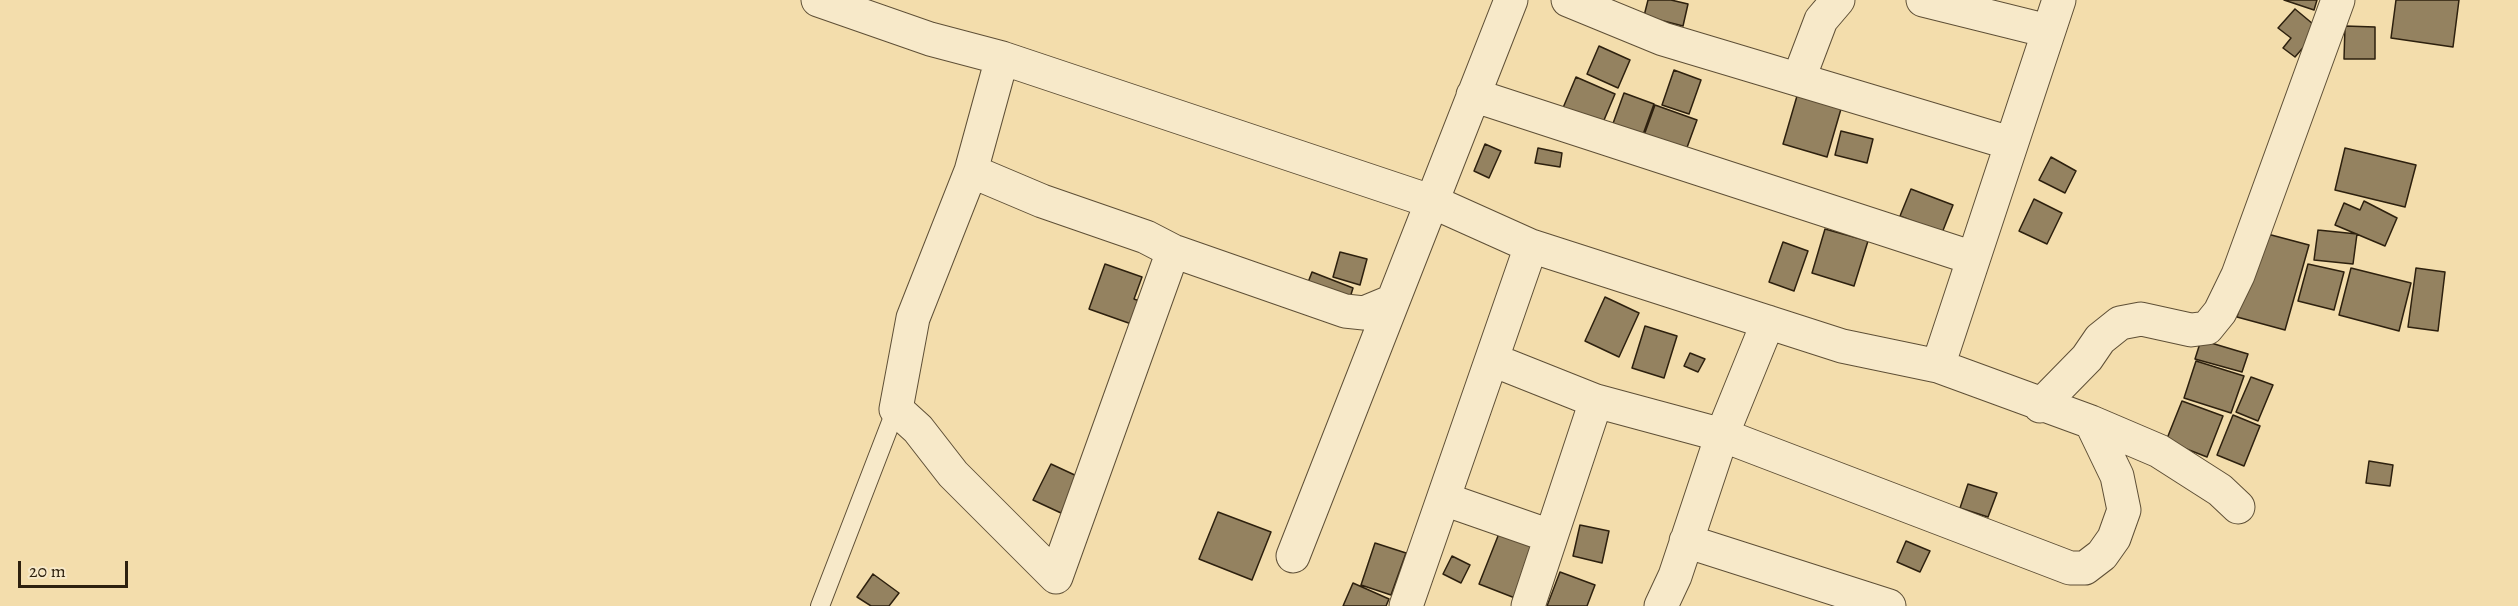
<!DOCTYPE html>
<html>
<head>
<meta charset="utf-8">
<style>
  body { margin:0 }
  #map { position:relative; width:2518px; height:606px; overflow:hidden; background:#f3ddac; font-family:Alegreya,serif }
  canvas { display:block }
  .scale { position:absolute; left:18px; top:561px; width:110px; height:27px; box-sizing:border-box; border:3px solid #2d200e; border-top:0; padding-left:8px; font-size:18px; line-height:21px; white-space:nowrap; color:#2d200e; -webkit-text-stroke:4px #f7e9c9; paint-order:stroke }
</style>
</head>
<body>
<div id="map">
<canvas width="2518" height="606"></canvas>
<div class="scale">20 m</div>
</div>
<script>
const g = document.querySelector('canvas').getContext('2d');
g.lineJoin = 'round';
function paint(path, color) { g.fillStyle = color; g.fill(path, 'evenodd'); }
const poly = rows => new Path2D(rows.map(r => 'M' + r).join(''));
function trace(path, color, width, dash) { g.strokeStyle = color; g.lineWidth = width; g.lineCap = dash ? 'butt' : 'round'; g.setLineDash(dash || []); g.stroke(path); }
const building = poly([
  [1648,0,1671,0,1688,4,1683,26,1644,16,1648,0],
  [2284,0,2317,0,2314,10,2284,0],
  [2396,0,2459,0,2453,47,2391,38,2396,0],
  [2295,9,2319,29,2295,57,2283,48,2291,38,2278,28,2295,9],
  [2345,26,2375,27,2375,59,2344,59,2345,26],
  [1599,46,1630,60,1618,88,1587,74,1599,46],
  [1674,70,1701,80,1689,114,1662,105,1674,70],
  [1576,77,1615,94,1599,132,1560,115,1576,77],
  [1624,93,1654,104,1641,140,1611,129,1624,93],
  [1797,96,1841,109,1827,157,1783,144,1797,96],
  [1655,105,1697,120,1685,153,1643,138,1655,105],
  [1841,131,1873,139,1867,163,1835,155,1841,131],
  [1485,144,1501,151,1489,178,1474,171,1485,144],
  [1538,148,1562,153,1560,167,1535,163,1538,148],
  [2345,148,2416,165,2405,207,2335,190,2345,148],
  [2051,157,2076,171,2065,193,2039,180,2051,157],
  [1911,189,1953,205,1942,233,1900,216,1911,189],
  [2034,199,2062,213,2047,244,2019,231,2034,199],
  [2364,201,2397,218,2385,246,2335,225,2344,203,2360,210,2364,201],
  [1825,229,1868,241,1854,286,1812,273,1825,229],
  [2318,230,2357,234,2353,264,2314,260,2318,230],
  [2260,232,2309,245,2285,330,2237,317,2260,232],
  [1783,242,1808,251,1794,291,1769,282,1783,242],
  [1340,252,1367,259,1360,285,1333,277,1340,252],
  [1105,264,1142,277,1134,299,1145,303,1137,326,1089,309,1105,264],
  [2308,264,2344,272,2334,310,2298,301,2308,264],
  [2351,268,2411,283,2399,331,2339,315,2351,268],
  [2416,268,2445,272,2438,331,2408,327,2416,268],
  [1312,272,1353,288,1349,301,1307,285,1312,272],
  [1605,297,1639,313,1619,357,1585,341,1605,297],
  [1645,326,1677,336,1664,378,1632,368,1645,326],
  [2201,340,2248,354,2242,372,2195,359,2201,340],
  [1690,353,1705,359,1698,372,1684,366,1690,353],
  [2196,361,2244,376,2231,413,2184,398,2196,361],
  [2251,377,2273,385,2258,421,2236,412,2251,377],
  [2182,401,2223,416,2207,457,2166,441,2182,401],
  [2233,415,2260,426,2244,466,2217,455,2233,415],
  [2369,461,2393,465,2390,486,2366,483,2369,461],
  [1051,464,1079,477,1061,513,1033,500,1051,464],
  [1968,484,1997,493,1988,517,1960,508,1968,484],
  [1218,512,1271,532,1252,580,1199,559,1218,512],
  [1580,525,1609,531,1602,563,1573,556,1580,525],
  [1500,531,1536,544,1515,598,1479,584,1500,531],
  [1906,541,1930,551,1920,572,1897,562,1906,541],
  [1375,543,1406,553,1391,595,1361,585,1375,543],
  [1452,556,1470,565,1461,583,1443,574,1452,556],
  [1560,572,1595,585,1587,606,1547,606,1560,572],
  [873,574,899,593,889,606,871,606,857,597,873,574],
  [1353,583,1389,599,1386,606,1343,606,1353,583]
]);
paint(building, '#948260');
trace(building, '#2d200e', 1.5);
const service = poly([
  [820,606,896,409]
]);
const minor = poly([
  [818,0,930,39,1002,58,1433,202,1531,246,1842,346,1938,366,2059,0],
  [1568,0,1663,39,2010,143],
  [1923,0,2048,31],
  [1002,58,971,171,913,318,896,409,918,429,953,474,1056,577,1173,251],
  [1799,78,1821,20,1838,0],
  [1473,95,1973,258],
  [971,171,1042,201,1146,237,1173,251,1345,311,1364,313,1393,301],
  [1493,360,1596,401,1722,435,2070,568,2085,568,2102,555,2114,538,2124,510,2117,476,2091,422],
  [1938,366,2091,422,2159,451,2220,490,2238,507],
  [2040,406,2087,358,2100,339,2120,323,2141,319,2191,330,2207,328,2220,312,2238,275,2338,0],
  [1444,499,1550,536],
  [1686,541,1889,606],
  [1293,556,1511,0],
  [1406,606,1531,246],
  [1528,606,1596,401],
  [1661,606,1675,576,1722,435,1768,322]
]);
trace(service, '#5e4f36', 20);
trace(minor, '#5e4f36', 35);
trace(service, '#f7e9c9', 18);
trace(minor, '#f7e9c9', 33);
</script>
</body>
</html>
